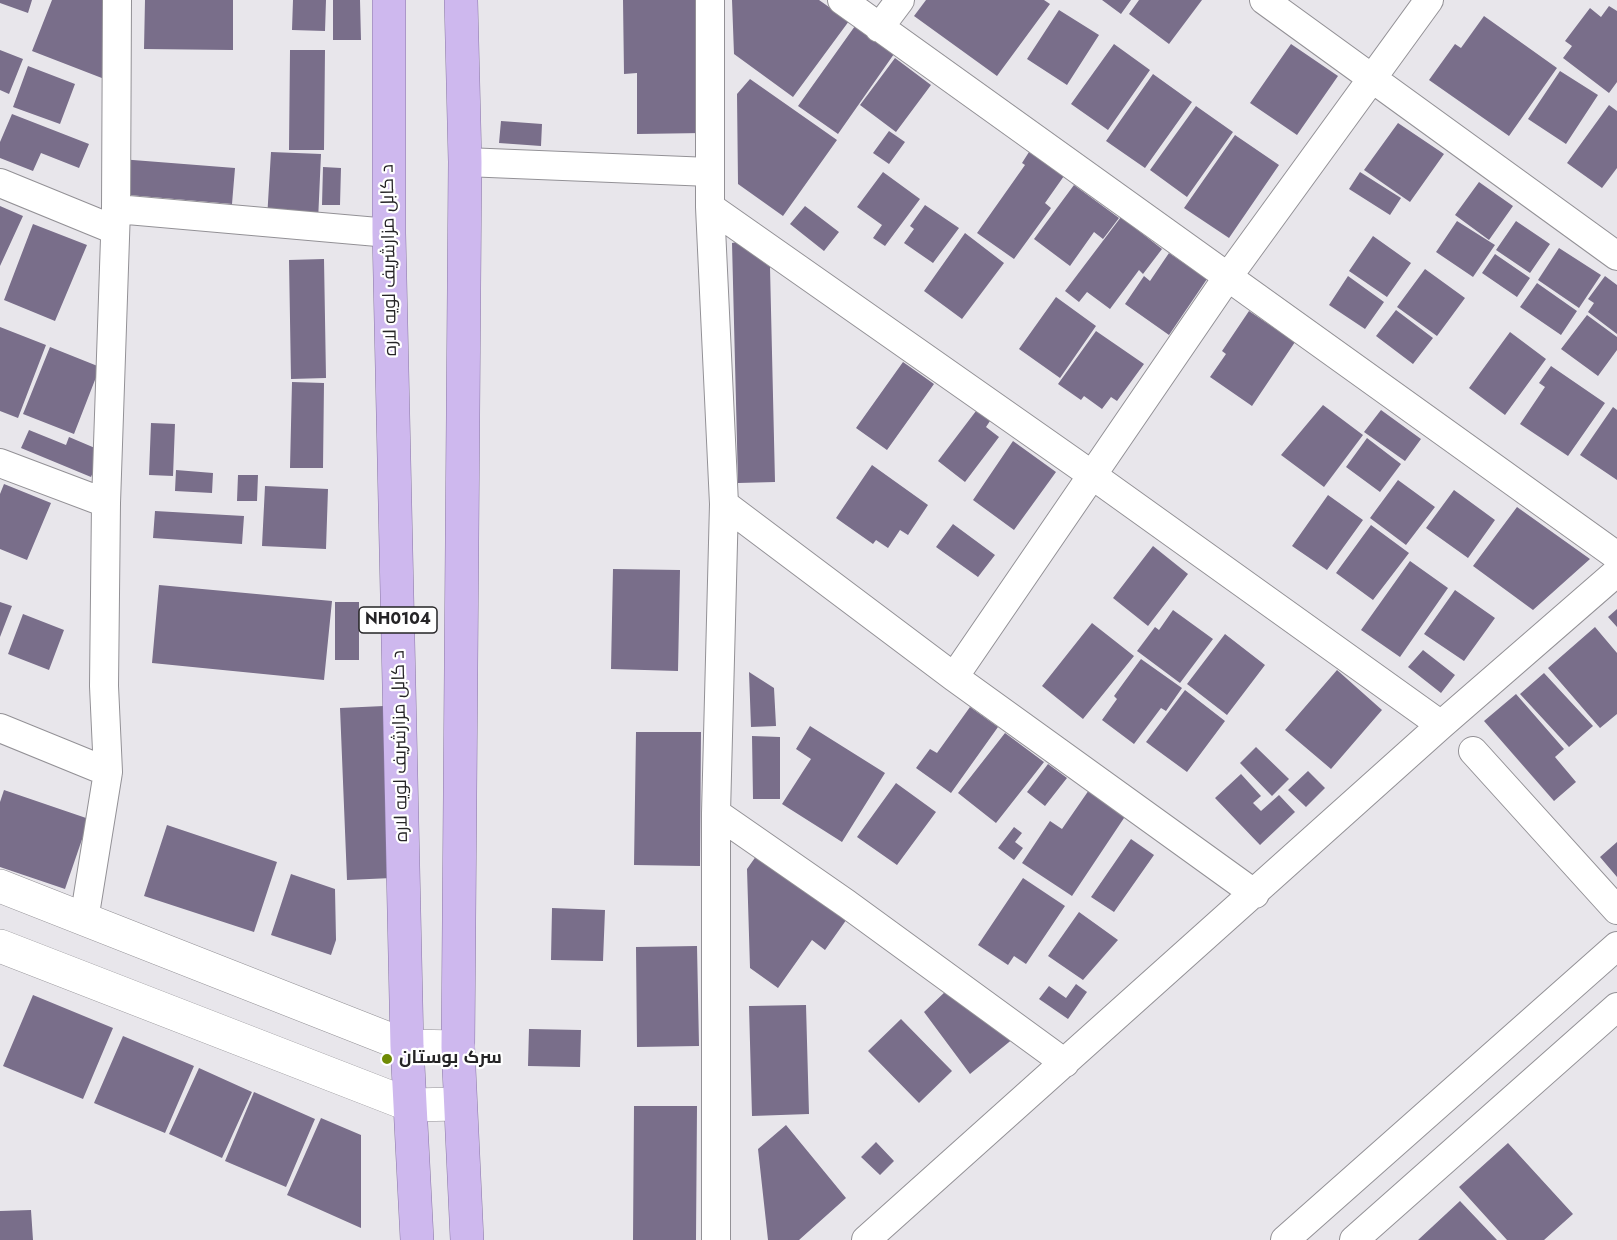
<!DOCTYPE html>
<html>
<head>
<meta charset="utf-8">
<style>
  body { margin:0 }
  canvas { display:block; background:#e8e6eb }
</style>
</head>
<body>
<canvas width="1617" height="1240"></canvas>
<script>
const g = document.querySelector('canvas').getContext('2d');
g.lineJoin = 'round';
function paint(path, color) { g.fillStyle = color; g.fill(path, 'evenodd'); }
const poly = rows => new Path2D(rows.map(r => 'M' + r).join(''));
function trace(path, color, width, dash) { g.strokeStyle = color; g.lineWidth = width; g.lineCap = dash ? 'butt' : 'round'; g.setLineDash(dash || []); g.stroke(path); }
function label(font, color, halo, rows, align = 'center') {
  g.font = font + ' Jost,Cairo,sans-serif'; g.lineWidth = 4.5; g.setLineDash([]); g.textBaseline = 'middle'; g.strokeStyle = halo; g.fillStyle = color; for (const [text, x, y, turn = 0] of rows) {
    g.save(); g.translate(x, y); g.rotate((+turn || 0) * Math.PI / 180); g.textAlign = isNaN(turn) ? turn : align; if (halo) g.strokeText(text, 0, 0); g.fillText(text, 0, 0); g.restore();
  }
}
paint(poly([
  [0,0,32,0,28,13,0,3],
  [52,0,107,0,107,80,32,51],
  [145,0,233,0,233,50,144,49],
  [293,0,326,0,325,31,292,30],
  [333,0,360,0,361,40,333,40],
  [623,0,701,0,703,133,637,134,637,73,624,74],
  [732,0,819,0,849,21,793,97,734,54],
  [926,0,1044,0,1050,4,997,76,914,16],
  [1102,0,1131,0,1121,14],
  [1139,0,1202,0,1169,44,1129,14],
  [1609,6,1617,11,1617,82,1609,93,1563,58,1572,46,1565,41,1590,8,1601,17],
  [1059,10,1099,35,1067,85,1027,59],
  [1484,16,1557,68,1509,136,1429,80,1455,44,1461,48],
  [855,26,894,54,838,134,798,106],
  [1114,44,1150,70,1108,130,1071,104],
  [1291,44,1338,76,1297,135,1250,103],
  [0,50,23,59,9,94,0,90],
  [290,50,325,50,324,150,289,150],
  [895,58,931,85,896,132,860,105],
  [28,66,75,84,60,124,13,107],
  [1560,71,1598,95,1566,144,1528,119],
  [1153,74,1192,102,1145,168,1106,141],
  [750,79,837,140,783,216,738,184,737,94],
  [1609,105,1617,111,1617,168,1602,188,1567,163],
  [1196,106,1233,132,1187,197,1150,170],
  [12,114,89,144,79,168,41,153,33,171,0,158,0,142],
  [501,121,542,124,541,146,499,143],
  [1398,123,1444,154,1410,202,1364,170],
  [889,131,905,142,889,164,873,153],
  [1235,135,1279,165,1229,238,1184,208],
  [271,152,321,154,318,221,267,219],
  [1029,152,1064,176,1045,203,1051,208,1014,259,977,233,1025,165,1022,163],
  [120,159,235,168,232,204,117,194],
  [323,167,341,168,340,205,322,205],
  [883,172,920,199,885,246,873,238,882,225,857,207],
  [1360,172,1401,198,1390,215,1349,189],
  [1479,182,1513,206,1489,240,1455,215],
  [1074,185,1119,218,1103,239,1094,232,1070,266,1034,239],
  [925,205,959,228,933,263,904,243,914,229,910,226],
  [0,206,23,216,0,266],
  [805,206,839,232,824,251,790,224],
  [1121,217,1162,249,1143,274,1139,270,1110,309,1087,292,1079,302,1065,291],
  [1457,221,1495,245,1473,277,1436,252],
  [1516,221,1550,244,1530,273,1496,250],
  [33,224,87,245,55,321,4,300],
  [965,233,1004,263,962,319,924,291],
  [1373,236,1411,263,1387,297,1349,271],
  [737,242,770,267,775,482,738,483,732,243],
  [1559,248,1601,275,1579,308,1538,280],
  [1169,253,1207,279,1169,335,1125,304,1144,276,1150,281],
  [1495,254,1530,278,1517,297,1482,273],
  [324,259,326,378,291,379,289,260],
  [1425,269,1465,298,1437,336,1397,307],
  [1348,276,1384,302,1365,329,1329,305],
  [1605,276,1617,285,1617,334,1588,312,1594,303,1588,299],
  [1537,283,1577,311,1561,335,1520,307],
  [1056,297,1096,326,1060,378,1019,349],
  [1396,310,1433,338,1413,364,1376,336],
  [1249,311,1295,342,1252,406,1210,377,1226,354,1222,351],
  [1587,315,1617,337,1617,350,1598,376,1561,349],
  [0,327,46,345,18,418,0,411],
  [1096,331,1144,364,1117,401,1111,397,1102,409,1084,396,1081,400,1058,384],
  [1510,332,1546,359,1505,415,1469,388],
  [50,347,100,367,74,434,23,414],
  [903,362,934,384,887,450,856,428],
  [1551,366,1605,403,1568,456,1520,424,1545,387,1539,383],
  [292,382,324,383,323,468,290,468],
  [1323,405,1363,435,1324,487,1281,455],
  [1613,407,1617,410,1617,480,1580,455],
  [1381,410,1421,439,1405,461,1364,432],
  [976,411,990,421,986,427,999,437,965,482,938,461],
  [151,423,175,424,173,476,149,475],
  [29,430,66,445,69,437,102,451,91,477,21,448],
  [1367,438,1401,464,1380,492,1346,467],
  [1013,441,1056,472,1014,530,973,500],
  [872,465,928,505,908,535,900,530,888,548,876,540,873,544,836,518],
  [176,470,213,473,212,493,175,491],
  [238,475,258,475,257,501,237,501],
  [1398,480,1435,507,1406,545,1370,518],
  [4,484,51,503,27,560,0,549,0,494],
  [265,486,328,489,326,549,262,546],
  [1454,490,1495,520,1468,558,1426,528],
  [1328,495,1363,520,1327,570,1292,546],
  [1517,507,1590,559,1533,610,1473,566],
  [155,511,244,516,242,544,153,538],
  [953,524,995,555,978,577,936,547],
  [1371,525,1409,553,1373,600,1336,573],
  [1153,546,1188,574,1148,626,1113,598],
  [1410,561,1448,588,1400,657,1361,630],
  [613,569,680,570,678,671,611,669],
  [159,585,332,601,324,680,152,663],
  [1455,590,1495,618,1464,661,1424,634],
  [0,602,12,606,0,637],
  [335,602,359,602,359,660,335,660],
  [1617,609,1617,627,1608,617],
  [1173,610,1213,639,1180,683,1137,651,1155,627,1159,630],
  [23,614,64,630,49,670,8,654],
  [1092,623,1134,656,1083,719,1042,686],
  [1595,627,1617,653,1617,714,1600,728,1548,668],
  [1225,634,1265,665,1227,715,1187,684],
  [1423,650,1455,675,1441,693,1408,667],
  [1141,659,1182,688,1166,711,1161,708,1134,744,1102,720,1117,699,1114,696],
  [1337,670,1382,710,1331,769,1285,730],
  [749,672,774,688,776,726,751,727],
  [1544,673,1593,726,1569,747,1520,694],
  [1185,690,1225,721,1187,772,1146,742],
  [1516,694,1564,749,1555,757,1576,782,1554,801,1484,721],
  [384,706,392,878,347,880,340,708],
  [970,707,998,727,951,793,916,768,930,749,937,753],
  [810,726,885,773,842,842,782,804,811,759,796,749],
  [636,732,701,732,700,866,634,865],
  [1005,733,1044,762,996,823,958,793],
  [752,736,780,737,780,799,753,799],
  [1256,747,1289,779,1272,796,1240,763],
  [1048,764,1067,778,1045,806,1027,792],
  [1308,771,1325,788,1306,807,1288,790],
  [1241,774,1261,796,1253,803,1261,811,1279,795,1295,812,1260,845,1215,798],
  [896,783,936,812,897,865,857,837],
  [4,790,89,819,65,889,0,867,0,802],
  [1089,790,1126,815,1072,896,1022,863,1050,821,1062,829],
  [167,825,277,862,254,932,144,896],
  [1014,827,1022,833,1015,842,1023,848,1014,860,998,848],
  [1131,839,1154,855,1114,912,1091,897],
  [1617,842,1617,877,1600,857],
  [759,852,849,916,825,950,812,940,778,988,750,968,747,869],
  [291,874,335,889,336,940,331,955,271,935],
  [1023,878,1065,906,1026,964,1014,956,1008,965,978,945],
  [552,908,605,910,603,961,551,960],
  [1079,912,1118,940,1083,980,1048,956],
  [697,946,699,1046,637,1047,636,947],
  [1076,984,1087,992,1068,1019,1039,999,1049,986,1066,998],
  [947,990,1014,1038,970,1074,924,1012],
  [33,995,113,1028,83,1099,3,1066],
  [806,1005,809,1114,752,1116,749,1006],
  [901,1019,952,1071,919,1103,868,1051],
  [529,1029,581,1030,580,1067,528,1066],
  [123,1036,194,1066,165,1133,94,1103],
  [199,1068,252,1092,222,1158,169,1134],
  [254,1092,315,1119,286,1187,225,1161],
  [634,1106,697,1106,696,1240,633,1240],
  [321,1118,361,1135,361,1228,287,1195],
  [786,1125,846,1198,799,1240,768,1240,758,1149],
  [876,1142,894,1161,880,1175,861,1157],
  [1508,1143,1573,1214,1544,1240,1507,1240,1459,1187],
  [1460,1201,1497,1240,1418,1240],
  [31,1210,33,1240,0,1240,0,1211]
]), '#796e8a');
const minor = poly([
  [710,0,710,207,724,504,716,813,716,1240],
  [842,0,1617,556],
  [1264,0,1617,256],
  [879,28,900,0],
  [465,162,710,172],
  [0,183,115,230],
  [710,207,1092,475,1441,725],
  [116,209,389,233],
  [0,463,106,503],
  [724,504,954,677,1255,894],
  [954,677,1227,278,1429,0],
  [0,728,108,772],
  [1473,751,1617,910],
  [716,813,847,904,1065,1063],
  [84,920,108,772,104,686,106,503,116,209,117,0],
  [866,1240,1441,725,1617,572],
  [1285,1240,1617,946],
  [1354,1240,1617,1007]
]);
const tertiary = poly([
  [0,886,407,1046,458,1047],
  [0,946,410,1105,459,1104]
]);
const trunk = poly([
  [389,0,389,233,407,1046,417,1240],
  [461,0,465,162,458,1047,467,1240]
]);
trace(minor, '#939196', 30);
trace(tertiary, '#939196', 34);
trace(trunk, '#8a78a5', 34);
trace(minor, '#fff', 28);
trace(tertiary, '#fff', 33);
trace(trunk, '#ceb8ee', 33);
for (const [x, y, r, color] of [
  [387,1059,6,"#6f8b04"]
]) { const dot = new Path2D(); dot.arc(x, y, r, 0, 2 * Math.PI); g.fillStyle = color; g.fill(dot); trace(dot, '#fff', 2); }
for (const [x, y, w] of [
  [398,620,78]
]) { const box = new Path2D(); box.roundRect(x - w / 2, y - 13, w, 26, 4.5); g.fillStyle = '#fff'; g.fill(box); trace(box, '#252426', 1.5); }
label('bold 16px', '#252426', null, [
  ["NH0104",398,620]
]);
label('18px', '#252426', '#fff', [
  ["د کابل مزارشریف لویه لاره",390,260,-91],
  ["د کابل مزارشریف لویه لاره",401,746,-91]
]);
label('bold 18px', '#252426', '#fff', [
  ["سرک بوستان",399,1059]
], 'left');
</script>
</body>
</html>
